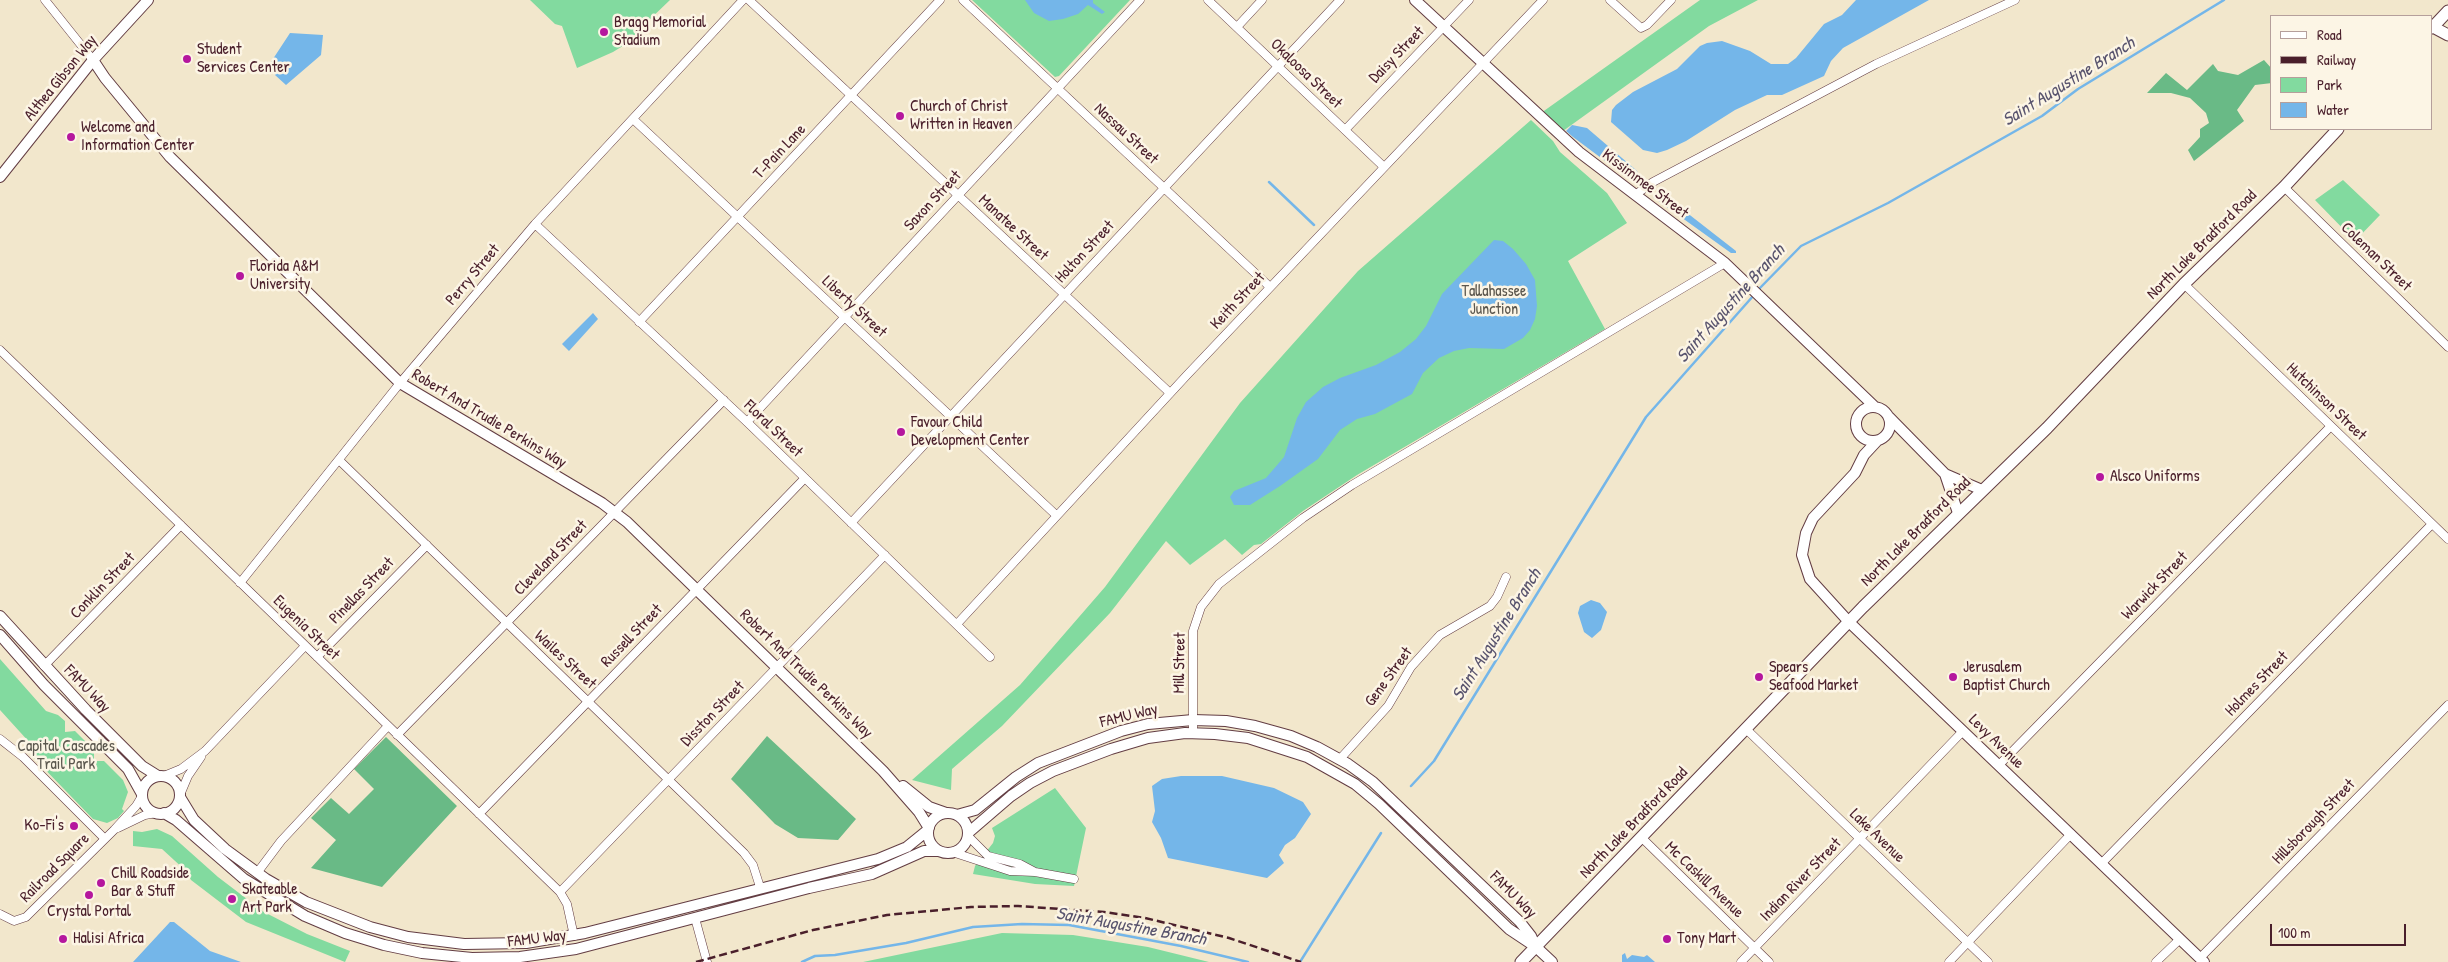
<!DOCTYPE html>
<html>
<head>
<meta charset="utf-8">
<style>
  body { margin:0 }
  #map { position:relative; width:2448px; height:962px; overflow:hidden; background:#f2e7cc; font-family:"Patrick Hand",sans-serif }
  canvas { display:block }
  .legend { position:absolute; left:2270px; top:15px; width:162px; height:115px; box-sizing:border-box; background:#fcf5e5; border:1px solid #b59f9b; margin:0; padding:6px 9px; list-style:none; font-size:15px; color:#4a1f2b }
  .legend li { display:flex; align-items:center; gap:10px; height:25px }
  .legend b { width:25px; border:1px solid #b59f9b }
  .scale { position:absolute; left:2270px; top:924px; width:136px; height:22px; box-sizing:border-box; border:2px solid #4a1f2b; border-top:0; padding-left:6px; font-size:15px; line-height:18px; white-space:nowrap; color:#4a1f2b; -webkit-text-stroke:4px #fcf5e5; paint-order:stroke }
</style>
</head>
<body>
<div id="map">
<canvas width="2448" height="962"></canvas>
<ul class="legend">
<li><b style="height:6px;background:#fff"></b>Road</li>
<li><b style="height:6px;background:#4a1f2b"></b>Railway</li>
<li><b style="height:14px;background:#82da9f"></b>Park</li>
<li><b style="height:14px;background:#74b6e9"></b>Water</li>
</ul>
<div class="scale">100 m</div>
</div>
<script>
const g = document.querySelector('canvas').getContext('2d');
g.lineJoin = 'round';
function paint(path, color) { g.fillStyle = color; g.fill(path, 'evenodd'); }
const poly = rows => new Path2D(rows.map(r => 'M' + r).join(''));
function trace(path, color, width, dash) { g.strokeStyle = color; g.lineWidth = width; g.lineCap = dash ? 'butt' : 'round'; g.setLineDash(dash || []); g.stroke(path); }
function label(font, color, halo, rows, align = 'center') {
  g.font = font + ' "Patrick Hand",sans-serif'; g.lineWidth = 5; g.setLineDash([]); g.textBaseline = 'middle'; g.strokeStyle = halo; g.fillStyle = color; for (const [text, x, y, turn = 0] of rows) {
    g.save(); g.translate(x, y); g.rotate((+turn || 0) * Math.PI / 180); g.textAlign = isNaN(turn) ? turn : align; if (halo) g.strokeText(text, 0, 0); g.fillText(text, 0, 0); g.restore();
  }
}
paint(poly([
  [530,0,670,0,645,24,648,28,639,36,613,52,577,68,562,26,555,24],
  [972,0,1130,0,1059,76,1055,77],
  [1700,0,1758,0,1709,26,1563,131,1541,113],
  [1531,120,1553,141,1560,152,1607,193,1627,223,1568,261,1605,329,1357,475,1303,511,1261,544,1254,545,1242,555,1225,539,1190,565,1166,541,1110,613,1002,726,952,769,951,790,912,780,1020,685,1105,587,1240,403,1358,271],
  [2343,180,2380,215,2355,241,2315,200],
  [0,659,46,711,58,715,65,721,65,732,75,731,94,750,94,761,104,761,123,780,128,792,122,809,124,811,118,818,107,823,93,819,32,756,30,743,0,710],
  [1055,788,1086,828,1074,886,1035,884,973,874,975,866,993,843,995,836,992,828],
  [157,829,172,836,218,877,264,912,307,934,350,951,345,962,246,922,191,880,186,871,162,849,133,846,133,831,142,832],
  [1002,933,1073,935,1148,947,1209,962,863,962]
]), '#82da9f');
paint(poly([
  [2264,60,2272,69,2272,83,2255,85,2237,110,2244,121,2194,161,2188,150,2200,137,2200,129,2209,123,2206,113,2190,98,2171,93,2147,93,2166,73,2187,90,2213,64,2218,71,2238,75],
  [767,736,856,819,838,840,798,838,775,824,731,779],
  [386,737,457,806,382,887,311,868,336,840,311,818,331,798,349,814,374,789,354,769]
]), '#69ba86');
paint(poly([
  [1025,0,1093,0,1093,3,1105,12,1102,14,1088,5,1078,14,1063,19,1049,21,1034,13],
  [1856,0,1929,0,1843,48,1831,61,1824,76,1782,95,1767,95,1735,110,1686,141,1667,150,1657,153,1643,150,1611,122,1612,110,1616,105,1633,92,1677,69,1700,46,1707,43,1722,41,1750,51,1771,64,1788,64,1796,58,1824,24,1842,15],
  [290,33,323,35,321,55,286,85,275,75,271,62],
  [1572,125,1587,128,1629,164,1637,171,1639,177,1634,181,1632,181,1573,137,1566,131],
  [1659,191,1736,251,1736,253,1731,253,1653,197],
  [1494,240,1503,241,1513,249,1526,264,1535,280,1537,306,1535,319,1530,330,1523,338,1504,349,1469,348,1454,351,1439,358,1423,373,1412,394,1375,414,1357,419,1340,430,1318,459,1280,486,1250,505,1234,505,1230,497,1234,491,1266,478,1284,457,1297,418,1306,402,1323,387,1340,378,1376,365,1400,352,1416,339,1426,326,1442,294],
  [593,313,598,319,569,351,562,344],
  [1591,600,1600,603,1607,612,1601,630,1592,638,1584,632,1578,613,1580,606],
  [1181,776,1222,776,1274,788,1303,802,1311,814,1295,838,1285,845,1279,855,1284,863,1267,878,1168,858,1161,838,1152,822,1155,811,1152,786,1162,779],
  [170,922,174,922,210,951,241,962,133,962],
  [1625,953,1627,959,1632,955,1644,957,1647,955,1655,962,1622,962,1622,955]
]), '#74b6e9');
trace(poly([
  [1269,182,1314,225],
  [1757,291,1801,246,1888,203,2042,116,2078,89,2224,0],
  [1411,786,1434,761,1646,417,1754,295],
  [802,962,815,956,835,955,906,943,973,927,1022,924,1069,925,1181,946,1248,962],
  [1300,962,1381,833]
]), '#74b6e9', 2.5);
const minor = poly([
  [45,0,93,60],
  [749,0,1170,393],
  [963,0,1270,287],
  [1208,0,1384,167],
  [1610,0,1641,28,1647,25,1671,0],
  [1237,27,1262,0],
  [633,119,1056,515],
  [1345,130,1469,0],
  [2284,187,2448,347],
  [1635,195,1653,182,1876,64,2015,0],
  [535,224,747,422,990,657],
  [2184,284,2448,539],
  [639,322,940,0],
  [0,350,560,892,567,904,574,936],
  [747,422,1140,0],
  [339,460,744,853,753,865,760,887],
  [851,523,1340,0],
  [240,583,400,383,535,224,743,0],
  [957,624,1187,375,1543,0],
  [317,657,427,545],
  [44,666,181,525],
  [1746,729,1988,962],
  [1193,733,1193,631,1201,607,1219,584,1303,518,1352,485,1725,263],
  [397,735,724,400],
  [0,739,23,757,104,838],
  [1340,759,1388,706,1411,667,1429,647,1440,635,1490,606,1497,597,1506,577],
  [1999,765,2331,426],
  [164,776,181,769,205,751,305,646],
  [180,795,188,776,201,757],
  [479,814,805,478],
  [118,828,145,815,156,813],
  [968,836,988,856,1020,864,1035,872],
  [1642,838,1769,962],
  [952,852,1010,871,1035,872,1074,879],
  [2101,864,2432,524],
  [257,873,281,841,388,726],
  [560,892,885,555],
  [0,914,14,921,26,917,114,830,136,806,142,796],
  [695,918,707,962],
  [2200,958,2448,705],
  [1741,962,1963,731],
  [1949,962,2071,834],
  [2156,962,2180,939]
]);
const tertiary = poly([
  [1415,0,1579,152,1725,263,1875,407],
  [93,60,105,78,170,157,400,383,602,503,627,522,883,771,919,812,929,828],
  [0,177,93,60,148,0],
  '1856 424a17 17 0 1 1 34 0a17 17 0 1 1-34 0Z',
  [1889,417,1945,474,1982,490],
  [1877,441,1864,455,1855,473,1813,518,1806,533,1802,555,1810,579,1849,622,2204,962],
  [1945,474,1958,513],
  [0,616,86,710,142,766,158,776],
  [0,635,44,685,128,769,142,794],
  '142 795a19 19 0 1 1 38 0a19 19 0 1 1-38 0Z',
  [903,786,929,807,946,813],
  [180,797,194,820,225,849,266,879,306,902,370,927,408,937,464,944,526,943,585,933,878,859,907,847,928,830],
  [164,813,176,820,244,879,305,916,345,933,384,945,422,953,472,958,520,957,576,949,809,888,872,874,924,851,939,851],
  '928 833a20 20 0 1 1 40 0a20 20 0 1 1-40 0Z',
  [957,815,975,810,1016,777,1038,763,1121,731,1148,724,1193,720,1226,721,1255,726,1291,736,1317,747,1348,764,1373,782,1520,922,1531,936,1536,947],
  [968,833,1011,796,1030,783,1053,771,1111,749,1148,738,1185,733,1215,734,1248,738,1307,757,1355,784,1379,804,1509,929,1536,947,1552,962]
]);
const secondary = poly([
  [2433,27,2448,35],
  [2432,28,2448,11],
  [1521,962,1863,607,2047,428,2184,284,2284,187,2338,129]
]);
trace(minor, '#633d43', 9);
trace(tertiary, '#633d43', 12);
trace(secondary, '#633d43', 13);
trace(minor, '#fff', 8);
trace(tertiary, '#fff', 10);
trace(secondary, '#fff', 11);
trace(poly([
  [696,962,813,930,887,915,971,907,1018,906,1104,912,1145,918,1229,938,1301,962]
]), '#4a1f2b', 2.5, [8, 4]);
for (const [x, y, r, color] of [
  [604,32,5,"#b5179e"],
  [187,59,5,"#b5179e"],
  [900,116,5,"#b5179e"],
  [71,137,5,"#b5179e"],
  [240,276,5,"#b5179e"],
  [901,432,5,"#b5179e"],
  [2100,477,5,"#b5179e"],
  [1759,677,5,"#b5179e"],
  [1953,677,5,"#b5179e"],
  [74,826,5,"#b5179e"],
  [101,883,5,"#b5179e"],
  [89,895,5,"#b5179e"],
  [232,899,5,"#b5179e"],
  [63,939,5,"#b5179e"],
  [1667,939,5,"#b5179e"]
]) { const dot = new Path2D(); dot.arc(x, y, r, 0, 2 * Math.PI); g.fillStyle = color; g.fill(dot); trace(dot, '#fcf5e5', 2); }
label('16px', '#4a1f2b', '#fcf5e5', [
  ["Bragg Memorial",614,23],
  ["Stadium",614,41],
  ["Student",197,50],
  ["Services Center",197,68],
  ["Church of Christ",910,107],
  ["Written in Heaven",910,125],
  ["Welcome and",81,128],
  ["Information Center",81,146],
  ["Florida A&M",250,267],
  ["University",250,285],
  ["Favour Child",911,423],
  ["Development Center",911,441],
  ["Alsco Uniforms",2110,477],
  ["Spears",1769,668],
  ["Seafood Market",1769,686],
  ["Jerusalem",1963,668],
  ["Baptist Church",1963,686],
  ["Ko-Fi's",64,826,"right"],
  ["Chill Roadside",111,874],
  ["Bar & Stuff",111,892],
  ["Skateable",242,890],
  ["Art Park",242,908],
  ["Crystal Portal",89,912,"center"],
  ["Halisi Africa",73,939],
  ["Tony Mart",1677,939]
], 'left');
label('16px', '#4a1f2b', '#fcf5e5', [
  ["Daisy Street",1397,55,-46],
  ["Okaloosa Street",1306,74,44],
  ["Althea Gibson Way",61,78,-51],
  ["Nassau Street",1126,134,43],
  ["T-Pain Lane",780,152,-47],
  ["Kissimmee Street",1645,184,37],
  ["Saxon Street",933,201,-47],
  ["Manatee Street",1013,228,43],
  ["North Lake Bradford Road",2202,245,-45],
  ["Holton Street",1085,252,-47],
  ["Coleman Street",2376,257,44],
  ["Perry Street",473,275,-50],
  ["Keith Street",1238,301,-47],
  ["Liberty Street",854,307,43],
  ["Hutchinson Street",2326,402,44],
  ["Robert And Trudie Perkins Way",489,419,31],
  ["Floral Street",773,429,44],
  ["North Lake Bradford Road",1916,532,-45],
  ["Cleveland Street",551,558,-46],
  ["Conklin Street",103,586,-46],
  ["Warwick Street",2155,586,-46],
  ["Pinellas Street",362,591,-46],
  ["Eugenia Street",306,628,44],
  ["Russell Street",632,636,-46],
  ["Wailes Street",565,660,43],
  ["Mill Street",1180,663,-89],
  ["Robert And Trudie Perkins Way",806,674,44],
  ["Gene Street",1389,677,-54],
  ["Holmes Street",2257,684,-46],
  ["FAMU Way",87,689,46],
  ["Disston Street",713,714,-46],
  ["FAMU Way",1129,716,-14],
  ["Levy Avenue",1996,742,44],
  ["Hillsborough Street",2314,822,-46],
  ["North Lake Bradford Road",1634,823,-46],
  ["Lake Avenue",1877,836,44],
  ["Railroad Square",55,868,-45],
  ["Mc Caskill Avenue",1704,880,44],
  ["Indian River Street",1801,880,-46],
  ["FAMU Way",1513,895,45],
  ["FAMU Way",537,939,-7]
]);
label('16px', '#5b574e', '#fcf5e5', [
  ["Tallahassee",1494,292],
  ["Junction",1494,310],
  ["Capital Cascades",66,747],
  ["Trail Park",66,765]
]);
label('italic 18px', '#59546e', '#fcf5e5', [
  ["Saint Augustine Branch",2069,82,-32],
  ["Saint Augustine Branch",1731,304,-48],
  ["Saint Augustine Branch",1497,635,-58],
  ["Saint Augustine Branch",1131,927,10]
]);
</script>
</body>
</html>
